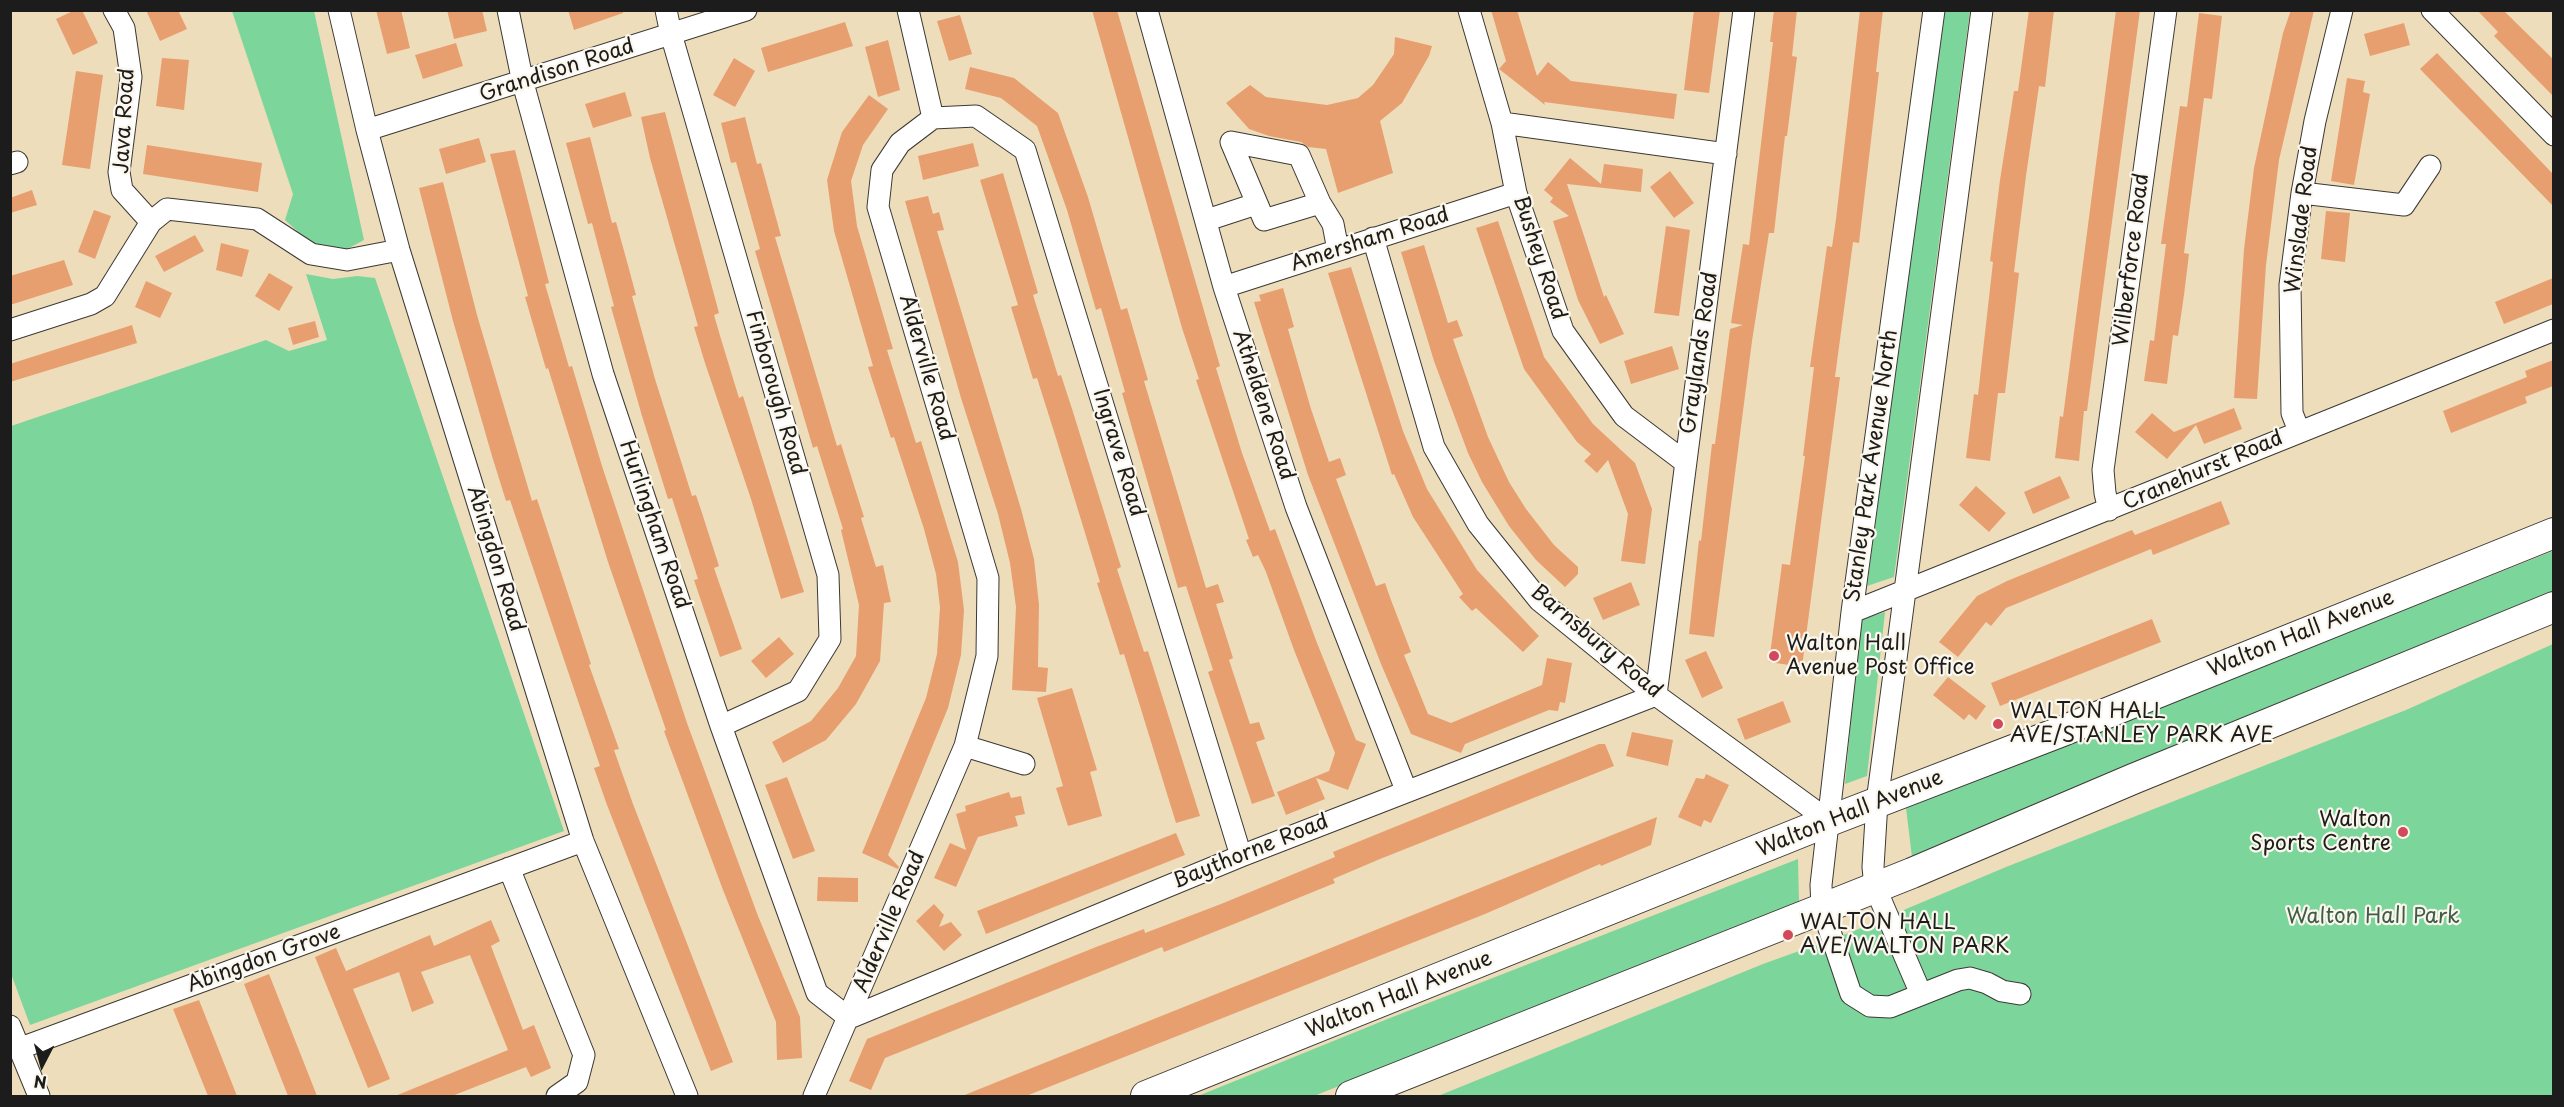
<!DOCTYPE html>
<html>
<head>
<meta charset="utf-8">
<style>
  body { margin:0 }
  #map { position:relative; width:2564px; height:1107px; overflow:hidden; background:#edb; font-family:"Playpen Sans",sans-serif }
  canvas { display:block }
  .frame { position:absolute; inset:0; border:12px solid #1c1c1c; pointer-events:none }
  .north { position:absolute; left:12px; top:1035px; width:60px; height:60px; -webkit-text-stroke:4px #fbf7ec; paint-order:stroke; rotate:186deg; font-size:16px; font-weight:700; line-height:24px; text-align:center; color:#1c1c1c }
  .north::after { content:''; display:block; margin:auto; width:21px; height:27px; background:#1c1c1c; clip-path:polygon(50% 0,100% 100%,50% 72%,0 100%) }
</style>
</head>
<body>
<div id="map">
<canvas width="2564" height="1107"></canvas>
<div class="frame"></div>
<div class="north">N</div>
</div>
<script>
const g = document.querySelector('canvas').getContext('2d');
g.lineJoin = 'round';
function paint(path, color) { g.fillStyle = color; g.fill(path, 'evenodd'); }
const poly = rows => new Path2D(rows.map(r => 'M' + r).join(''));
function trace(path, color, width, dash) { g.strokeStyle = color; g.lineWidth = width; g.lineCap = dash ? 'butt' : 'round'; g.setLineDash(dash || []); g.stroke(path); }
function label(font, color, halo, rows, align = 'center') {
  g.font = font + ' "Playpen Sans",sans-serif'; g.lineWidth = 4.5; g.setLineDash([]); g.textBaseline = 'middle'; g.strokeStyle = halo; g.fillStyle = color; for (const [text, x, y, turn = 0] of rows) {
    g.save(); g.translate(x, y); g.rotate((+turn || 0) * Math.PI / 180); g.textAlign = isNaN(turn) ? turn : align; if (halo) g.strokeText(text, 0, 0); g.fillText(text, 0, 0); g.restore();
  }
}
paint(poly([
  [232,11,314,11,364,240,347,249,328,249,307,240,285,220,293,194],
  [1944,11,1970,11,1894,577,1867,586],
  [306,274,333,279,357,276,375,278,564,831,30,1025,10,971,11,426,266,340,289,351,327,340],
  [2553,551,2553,598,1912,857,1906,808],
  [1885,612,1867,776,1845,784,1860,620],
  [2553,644,2553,1096,1438,1096,1763,964,1849,933,2006,867,2406,710],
  [1798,859,1799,902,1314,1096,1198,1096,1390,1018]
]), '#7cd59a');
paint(poly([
  [75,10,82,10,98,43,73,55,56,19],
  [146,10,178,10,187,29,160,41],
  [376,10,401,10,410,48,387,54],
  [447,10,482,10,487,31,454,39],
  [568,10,623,10,623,13,574,30],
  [1092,10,1117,10,1220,366,1216,368,1242,453,1270,531,1275,529,1317,643,1356,740,1366,744,1348,790,1316,778,1325,799,1286,815,1277,792,1329,771,1335,753,1294,650,1266,572,1258,555,1253,557,1246,540,1249,539,1196,380,1199,379,1182,328],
  [1491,10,1517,10,1537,76,1548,62,1571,81,1677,94,1674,119,1544,102,1545,105,1499,69,1506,61],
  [1694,10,1720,10,1709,93,1684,90],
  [1774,10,1797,10,1792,56,1797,57,1787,136,1785,136,1774,233,1769,233,1752,341,1714,637,1689,634,1699,540,1701,541,1712,444,1715,444,1730,329,1743,325,1731,323,1743,244,1749,245,1773,42,1770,42],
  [1860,10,1883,10,1876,72,1879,72,1859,243,1853,242,1835,377,1840,377,1802,667,1769,662,1782,564,1790,565,1805,456,1803,456,1814,367,1810,367,1827,246,1832,247,1836,219],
  [2029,10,2054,10,2045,87,2039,86,2026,176,2014,272,2019,273,2005,393,1998,393,1990,461,1966,458,1974,394,1978,395,1993,262,1990,261,2000,180,2014,91,2018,91],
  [2116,10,2140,10,2087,411,2084,411,2079,461,2055,458,2060,416,2063,417],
  [2291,10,2314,10,2279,160,2266,265,2257,399,2234,398,2244,249,2254,168,2283,33],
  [2477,10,2503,10,2553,59,2553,96,2494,36,2498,32],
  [2199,13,2222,16,2212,99,2204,98,2184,253,2189,254,2184,295,2178,336,2173,335,2167,384,2144,381,2150,340,2154,341,2160,292,2166,244,2161,244,2180,106,2187,107],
  [960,15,972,54,949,61,937,21],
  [845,22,853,46,768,72,761,48],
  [2404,23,2410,45,2370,56,2364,34],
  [1395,37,1432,46,1429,56,1402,103,1380,121,1393,173,1338,193,1326,149,1308,147,1301,142,1269,136,1249,129,1226,103,1250,85,1266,97,1327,105,1358,98,1373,85,1394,54],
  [888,40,900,90,878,97,865,47],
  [456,43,463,66,423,79,415,55],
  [2437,53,2553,174,2553,206,2420,69],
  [162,58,189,60,184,110,156,106],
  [734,58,755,71,735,107,713,95],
  [970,67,1014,78,1058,113,1088,197,1121,310,1127,308,1148,380,1144,381,1206,588,1218,584,1224,602,1216,604,1233,658,1229,660,1250,724,1259,722,1265,739,1256,742,1275,796,1252,804,1208,672,1213,670,1186,586,1178,588,1122,393,1125,392,1101,308,1096,310,1067,210,1037,126,1001,98,965,89],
  [76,71,103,75,90,169,62,165],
  [2347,78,2365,81,2363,92,2370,94,2354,185,2331,181],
  [625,92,632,116,593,128,585,104],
  [869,95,888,109,863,145,851,181,857,226,893,349,887,350,916,443,921,441,958,562,964,610,961,655,948,708,888,855,899,867,898,869,862,853,926,698,937,654,940,607,936,574,924,529,894,437,891,438,868,367,873,366,834,231,827,180,842,132],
  [665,112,719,313,714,315,721,339,739,398,743,396,804,592,781,599,751,499,705,363,694,327,698,326,650,158,641,117],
  [745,117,757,164,761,163,781,236,775,237,837,446,841,444,864,517,861,518,876,567,883,565,891,602,884,603,880,661,856,704,826,740,783,763,772,742,811,721,838,688,856,656,859,605,841,530,843,529,817,446,813,448,755,251,760,249,736,162,731,163,721,123],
  [590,137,612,223,616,222,626,258,636,295,632,296,655,379,692,496,696,495,702,513,719,566,714,568,742,649,720,657,694,580,698,579,672,498,668,499,642,416,611,307,614,306,598,246,592,223,588,224,566,143],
  [479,138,486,162,446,174,439,149],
  [973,143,979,166,923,180,918,156],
  [147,145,262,163,258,192,143,174],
  [515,150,549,283,545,284,569,367,572,366,602,466,687,723,758,916,800,1017,802,1058,777,1060,776,1022,723,890,664,731,666,730,608,562,548,368,546,369,525,297,528,296,490,154],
  [1570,158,1601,184,1604,164,1643,169,1641,192,1567,184,1604,297,1606,295,1624,334,1600,344,1578,300,1553,221,1569,216,1550,202,1553,198,1544,190],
  [1670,171,1694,203,1674,218,1650,187],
  [1003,173,1038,293,1033,295,1043,327,1058,376,1061,375,1073,412,1121,567,1117,569,1144,652,1148,651,1200,816,1176,823,1124,654,1120,655,1097,583,1100,582,1056,438,1037,378,1033,379,1011,307,1018,305,980,180],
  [443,182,477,315,532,501,537,499,591,664,589,665,619,749,614,750,633,804,733,1062,711,1071,607,805,594,768,600,766,510,500,506,501,492,456,453,321,419,188],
  [32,190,37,205,10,213,10,198],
  [928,196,933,214,939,212,944,230,937,231,1021,509,1034,559,1039,605,1038,667,1048,668,1046,692,1012,690,1016,607,1010,563,998,514,961,398,905,201],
  [94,210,111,216,95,259,78,252],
  [2326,211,2350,213,2345,262,2321,259],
  [1498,221,1544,357,1593,424,1635,463,1652,509,1645,564,1621,561,1628,514,1608,460,1597,473,1584,461,1591,454,1577,442,1524,369,1476,228],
  [1666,226,1690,230,1679,316,1654,313],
  [195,235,204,251,164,272,155,256],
  [221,243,249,250,242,277,216,270],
  [1424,245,1448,323,1457,320,1463,336,1453,339,1462,365,1488,437,1509,482,1526,509,1554,545,1578,567,1578,574,1565,587,1536,560,1509,526,1482,482,1468,453,1434,361,1401,252],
  [64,260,73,285,10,305,10,276],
  [1351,267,1403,431,1427,489,1477,570,1539,636,1523,652,1476,608,1472,611,1459,597,1463,594,1413,517,1394,474,1392,475,1328,273],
  [269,273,293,287,279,311,255,296],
  [2553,278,2553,304,2504,324,2495,302],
  [146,281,172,293,160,318,135,307],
  [1283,288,1294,327,1288,329,1311,409,1329,462,1340,458,1346,475,1336,479,1376,586,1385,583,1391,600,1411,652,1404,655,1428,714,1451,723,1542,685,1547,658,1572,663,1565,703,1560,702,1558,711,1549,710,1465,744,1461,753,1411,734,1381,664,1308,475,1254,302,1261,301,1259,295],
  [315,321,319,337,293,345,288,328],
  [132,325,137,343,10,382,10,364],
  [1672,346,1679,369,1631,384,1624,361],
  [2553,360,2553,386,2525,397,2527,403,2451,433,2443,411,2527,377,2525,371],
  [2234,408,2242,429,2204,444,2196,425,2167,459,2135,432,2152,413,2174,432],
  [2060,476,2070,498,2033,514,2024,492],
  [1976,486,2006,513,1989,532,1959,505],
  [2221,501,2230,524,2153,555,2151,549,2006,608,1991,626,1986,622,1958,657,1939,642,1977,596,2007,581,2132,530,2135,535],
  [1631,582,1640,605,1603,620,1593,598],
  [2152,619,2161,642,2000,706,1991,683],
  [779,637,794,654,766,678,751,661],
  [1706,651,1723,688,1702,698,1685,660],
  [1948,677,1986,706,1976,720,1969,714,1964,720,1933,695],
  [1072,688,1097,770,1090,772,1102,816,1068,826,1056,788,1063,786,1037,698],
  [1783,701,1791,722,1745,740,1737,719],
  [1632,732,1673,740,1668,766,1626,756],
  [1599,744,1605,744,1614,766,1380,859,1333,879,1335,883,1249,918,1164,952,1162,947,885,1058,871,1090,849,1081,867,1039,1096,947,1144,929,1145,933,1221,904,1335,857,1333,852],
  [1706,774,1729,785,1711,823,1704,820,1701,827,1678,817,1696,778,1704,779],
  [787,777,815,851,793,859,765,785],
  [1009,792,1011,798,1021,796,1025,814,1015,816,1018,826,978,837,956,887,934,878,950,843,966,850,956,814,966,811,965,806],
  [1657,817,1651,845,1601,866,1600,864,1485,914,1026,1096,962,1096],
  [1176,833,1185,855,986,934,977,911],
  [818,877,858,878,858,902,817,901],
  [934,904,944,915,939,927,951,922,962,935,944,951,916,921],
  [491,920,500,941,491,946,523,1030,534,1025,551,1068,531,1077,526,1067,452,1096,395,1096,508,1050,470,955,421,972,434,1003,412,1012,399,972,353,989,390,1079,368,1088,315,957,336,948,346,971,430,935,434,946],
  [269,974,317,1096,288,1096,244,984],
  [199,1000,237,1096,208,1096,173,1009]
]), '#e89f6f');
const minor = poly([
  [114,10,124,28,131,77,119,172,122,190,151,222],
  [339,10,367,130,399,250,583,841,687,1096],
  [508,10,523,83,603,374,721,726,817,993,849,1018,1241,856,1656,695,1744,10],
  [666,10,671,34,828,575,830,639,798,691,721,726],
  [908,10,933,118],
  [1147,10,1224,287,1296,507,1406,790],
  [1469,10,1502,123,1516,193,1563,331,1624,416,1685,462],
  [1934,10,1852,612,1821,885,1822,908,1851,994,1870,1006,1890,1007,1958,980,1970,978,1987,983,2002,991,2020,994],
  [2432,10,2554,135],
  [933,118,976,116,1025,150,1241,856],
  [1502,123,1726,154],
  [367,130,746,10],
  [10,164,17,162],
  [2302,193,2404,205,2430,166],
  [1320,203,1299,155,1231,142,1264,220,1320,203,1333,224,1338,250],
  [1207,220,1256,204],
  [1373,238,1434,447,1478,524,1539,600,1656,695,1829,821],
  [1224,287,1516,193],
  [10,330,91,304,105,296,151,222,167,209,257,219,311,254,347,260,399,250],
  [2299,431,2292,413,2290,285,2302,193,2315,121,2342,10],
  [2109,510,2105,493,2103,470,2166,10],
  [1852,612,2554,330],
  [965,746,1024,764],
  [509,868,584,1055,577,1082,557,1096],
  [1921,994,1875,887,1873,867,1877,802,1982,10],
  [10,1026,39,1096],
  [18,1049,583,841],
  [814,1096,965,746,987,656,988,578,878,207,882,170,900,143,933,118]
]);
const highway = poly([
  [1146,1096,1829,821,2060,732,2554,533],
  [1351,1096,1912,873,2133,779,2554,607]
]);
trace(minor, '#3c3934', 23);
trace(highway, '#3c3934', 32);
trace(minor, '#fff', 21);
trace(highway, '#fff', 30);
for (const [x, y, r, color] of [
  [1774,656,6,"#d1495b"],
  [1998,724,6,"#d1495b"],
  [2403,832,6,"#d1495b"],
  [1788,935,6,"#d1495b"]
]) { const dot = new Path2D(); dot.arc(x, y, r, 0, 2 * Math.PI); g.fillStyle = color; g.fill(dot); trace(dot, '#fbf7ec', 2); }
label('21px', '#1c1c1c', '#fbf7ec', [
  ["Grandison Road",557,71,-18],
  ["Java Road",125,121,-87],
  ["Winslade Road",2302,220,-83],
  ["Amersham Road",1370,240,-18],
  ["Bushey Road",1539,258,72],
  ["Wilberforce Road",2132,260,-83],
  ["Graylands Road",1700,353,-82],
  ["Alderville Road",926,368,74],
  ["Finborough Road",775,393,74],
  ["Atheldene Road",1263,405,72],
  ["Ingrave Road",1118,453,73],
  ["Stanley Park Avenue North",1872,466,-82],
  ["Cranehurst Road",2203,471,-23],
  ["Hurlingham Road",654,525,71],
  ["Abingdon Road",495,559,73],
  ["Walton Hall Avenue",2301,634,-22],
  ["Barnsbury Road",1596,642,40],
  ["Walton Hall Avenue",1850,814,-22],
  ["Baythorne Road",1251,852,-22],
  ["Alderville Road",890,922,-67],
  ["Abingdon Grove",264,959,-20],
  ["Walton Hall Avenue",1399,995,-22]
]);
label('21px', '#1c1c1c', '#fbf7ec', [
  ["Walton Hall",1786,644],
  ["Avenue Post Office",1786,668],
  ["WALTON HALL",2010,712],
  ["AVE/STANLEY PARK AVE",2010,736],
  ["Walton",2391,820,"right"],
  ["Sports Centre",2391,844,"right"],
  ["WALTON HALL",1800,923],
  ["AVE/WALTON PARK",1800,947]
], 'left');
label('21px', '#3e5d48', '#fbf7ec', [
  ["Walton Hall Park",2373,917]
]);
</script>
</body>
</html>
